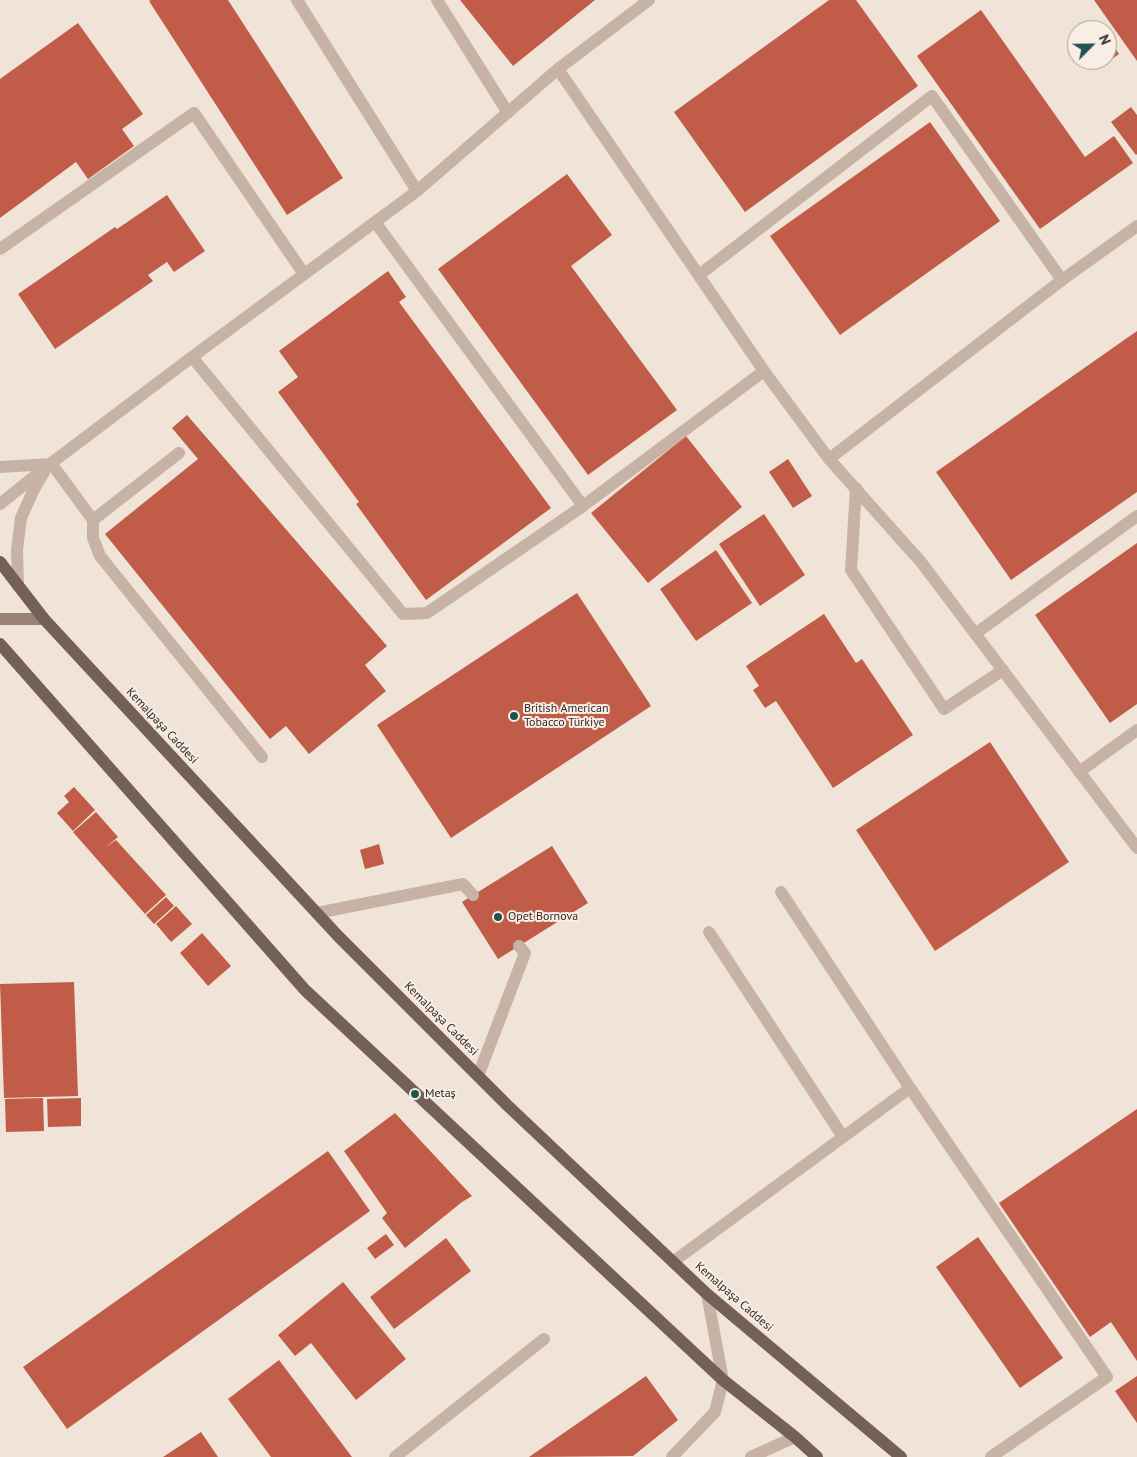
<!DOCTYPE html>
<html>
<head>
<meta charset="utf-8">
<style>
  body { margin:0 }
  #map { position:relative; width:1137px; height:1457px; overflow:hidden; background:#f0e4d9; font-family:"PT Sans",sans-serif }
  canvas { display:block }
  .north { position:absolute; left:1067px; top:20px; width:50px; height:50px; box-sizing:border-box; background:#f8eee5; border:1px solid #a9a099; border-radius:50%; rotate:67deg; font-size:14px; font-weight:700; line-height:20px; text-align:center; color:#332a26 }
  .north::after { content:''; display:block; margin:auto; width:18px; height:22px; background:#1e5352; clip-path:polygon(50% 0,100% 100%,50% 72%,0 100%) }
</style>
</head>
<body>
<div id="map">
<canvas width="1137" height="1457"></canvas>
<div class="north">N</div>
</div>
<script>
const g = document.querySelector('canvas').getContext('2d');
g.lineJoin = 'round';
function paint(path, color) { g.fillStyle = color; g.fill(path, 'evenodd'); }
const poly = rows => new Path2D(rows.map(r => 'M' + r).join(''));
function trace(path, color, width, dash) { g.strokeStyle = color; g.lineWidth = width; g.lineCap = dash ? 'butt' : 'round'; g.setLineDash(dash || []); g.stroke(path); }
function label(font, color, halo, rows, align = 'center') {
  g.font = font + ' "PT Sans",sans-serif'; g.lineWidth = 4; g.setLineDash([]); g.textBaseline = 'middle'; g.strokeStyle = halo; g.fillStyle = color; for (const [text, x, y, turn = 0] of rows) {
    g.save(); g.translate(x, y); g.rotate((+turn || 0) * Math.PI / 180); g.textAlign = isNaN(turn) ? turn : align; if (halo) g.strokeText(text, 0, 0); g.fillText(text, 0, 0); g.restore();
  }
}
paint(poly([
  [151,0,228,0,343,178,287,215,149,1],
  [460,0,595,0,513,66],
  [829,0,856,0,918,86,745,212,674,112],
  [1094,0,1137,0,1137,61],
  [981,10,1085,157,1114,136,1133,163,1040,229,917,56],
  [78,23,143,114,122,129,134,146,88,179,76,162,0,218,0,79],
  [1107,36,1119,54,1101,66,1097,60,1107,60],
  [1131,107,1137,115,1137,154,1136,155,1111,122],
  [930,122,1000,221,840,335,770,236],
  [567,174,612,235,571,266,677,410,588,475,438,269],
  [167,195,205,251,174,272,167,262,148,275,153,281,55,349,18,294,115,227,117,229],
  [388,271,406,297,399,302,551,508,426,600,356,504,359,502,278,392,298,377,279,351],
  [1137,331,1137,492,1011,580,936,472],
  [187,415,387,646,365,665,386,691,309,754,286,726,270,739,105,534,198,459,172,428],
  [686,436,742,507,648,583,591,513],
  [788,459,812,496,793,508,769,472],
  [764,514,805,575,760,606,719,544],
  [1137,543,1137,704,1110,723,1035,615],
  [716,550,752,603,696,641,660,589],
  [577,593,651,706,451,838,377,725],
  [824,614,856,663,862,659,913,735,833,788,776,701,765,708,753,690,759,686,746,666],
  [990,742,1069,862,935,951,856,830],
  [74,787,95,810,73,831,57,813,69,802,64,796],
  [96,812,118,837,105,848,116,840,166,895,145,914,73,832],
  [379,844,384,864,365,869,360,850],
  [552,846,588,903,498,959,462,902],
  [166,897,174,906,154,924,146,915],
  [176,906,192,924,171,942,156,924],
  [202,933,231,966,208,986,180,953],
  [74,982,78,1096,4,1098,0,984],
  [43,1098,44,1131,6,1132,5,1099],
  [81,1098,81,1126,48,1127,47,1099],
  [1137,1109,1137,1361,1111,1322,1090,1337,999,1203],
  [395,1113,472,1196,462,1202,405,1248,382,1218,387,1213,344,1151],
  [328,1151,370,1211,67,1429,23,1367],
  [386,1234,394,1245,375,1259,367,1248],
  [978,1237,1063,1358,1020,1388,936,1267],
  [446,1238,471,1271,394,1329,370,1297],
  [343,1282,406,1359,356,1400,311,1343,295,1356,278,1335],
  [279,1360,352,1457,271,1457,228,1399],
  [646,1376,678,1420,633,1456,529,1457],
  [1137,1376,1137,1423,1115,1391],
  [201,1432,218,1457,163,1457]
]), '#c05c47');
trace(poly([
  [0,249,194,113,304,274],
  [699,275,932,96,1062,280],
  [179,453,93,520,93,538,100,556,262,757],
  [51,463,93,520],
  [856,488,851,570,944,709,1003,670],
  [317,913,463,884,473,895],
  [478,1076,525,953,519,946],
  [395,1457,544,1339]
]), '#c7b3a6', 12);
trace(poly([
  [297,0,417,191],
  [437,0,508,113],
  [558,69,764,371,829,459,921,562,1137,848],
  [375,222,583,506],
  [192,357,403,614,427,613,583,506,764,371],
  [829,459,1062,280,1137,226],
  [0,467,50,464],
  [0,504,50,464,192,357,417,191,558,69,649,0],
  [18,586,17,550,21,518,33,491,44,472],
  [975,634,1137,516],
  [1079,772,1137,730],
  [709,932,843,1137],
  [910,1088,1107,1377,991,1457],
  [674,1261,910,1088,781,892]
]), '#c7b3a6', 12);
trace(poly([
  [672,1457,715,1412,723,1380,707,1294],
  [751,1457,795,1437]
]), '#c7b3a6', 12);
trace(poly([
  [0,619,44,619]
]), '#9a8277', 12);
trace(poly([
  [0,562,44,619,339,937,507,1105,707,1294,901,1457],
  [0,644,305,990,723,1380,795,1437,817,1457]
]), '#756058', 12);
for (const [x, y, r, color] of [
  [514,716,5,"#1e5352"],
  [498,917,5,"#1e5352"],
  [415,1094,5,"#1e5352"]
]) { const dot = new Path2D(); dot.arc(x, y, r, 0, 2 * Math.PI); g.fillStyle = color; g.fill(dot); trace(dot, '#f8eee5', 2); }
label('12px', '#332a26', '#f8eee5', [
  ["British American",524,709],
  ["Tobacco Türkiye",524,723],
  ["Opet Bornova",508,917],
  ["Metaş",425,1094]
], 'left');
label('12px', '#332a26', '#f8eee5', [
  ["Kemalpaşa Caddesi",162,726,47],
  ["Kemalpaşa Caddesi",441,1019,45],
  ["Kemalpaşa Caddesi",734,1297,41]
]);
</script>
</body>
</html>
